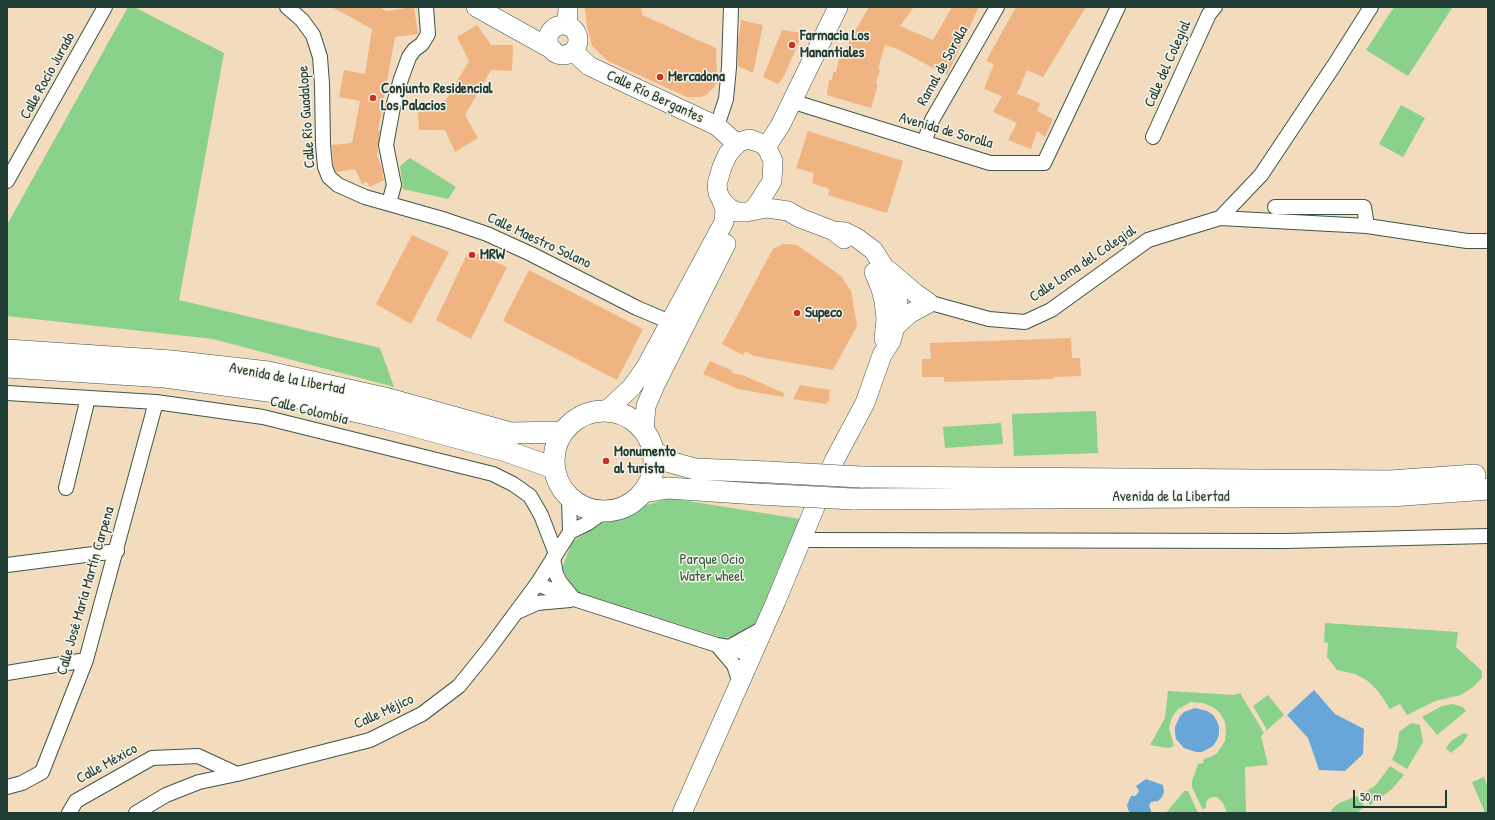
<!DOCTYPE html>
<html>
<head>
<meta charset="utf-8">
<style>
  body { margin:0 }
  #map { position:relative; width:1495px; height:820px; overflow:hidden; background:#f2dcbd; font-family:"Patrick Hand",sans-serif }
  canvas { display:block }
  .frame { position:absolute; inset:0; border:8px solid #1f3d34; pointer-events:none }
  .scale { position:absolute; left:1353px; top:790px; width:94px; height:18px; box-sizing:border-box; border:2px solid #1f3d34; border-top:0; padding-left:5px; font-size:12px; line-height:14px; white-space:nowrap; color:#1f3d34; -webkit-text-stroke:3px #f7f3e8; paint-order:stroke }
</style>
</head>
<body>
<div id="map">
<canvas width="1495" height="820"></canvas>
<div class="frame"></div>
<div class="scale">50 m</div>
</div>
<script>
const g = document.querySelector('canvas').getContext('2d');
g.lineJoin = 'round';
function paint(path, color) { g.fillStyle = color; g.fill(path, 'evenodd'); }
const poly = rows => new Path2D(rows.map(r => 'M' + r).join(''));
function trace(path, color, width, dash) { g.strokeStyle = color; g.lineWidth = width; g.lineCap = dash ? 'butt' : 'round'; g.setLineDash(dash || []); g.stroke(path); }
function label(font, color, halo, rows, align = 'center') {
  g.font = font + ' "Patrick Hand",sans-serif'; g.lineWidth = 3; g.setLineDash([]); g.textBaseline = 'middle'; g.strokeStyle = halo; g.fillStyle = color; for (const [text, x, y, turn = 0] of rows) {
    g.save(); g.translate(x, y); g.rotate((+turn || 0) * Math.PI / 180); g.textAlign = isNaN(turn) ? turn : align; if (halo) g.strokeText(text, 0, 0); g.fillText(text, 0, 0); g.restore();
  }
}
paint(poly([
  [128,7,134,7,224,53,179,300,380,348,394,387,213,339,7,316,7,225],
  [1394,7,1452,8,1408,76,1366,50],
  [1401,105,1425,118,1403,157,1379,144],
  [410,158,456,187,448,199,403,189,400,166],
  [1096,411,1098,453,1014,456,1012,414],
  [1001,423,1003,444,945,448,943,427],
  [669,498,800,519,759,621,746,635,723,638,574,591,562,568,572,542,613,516],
  [1325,623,1458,632,1456,647,1482,671,1482,678,1473,687,1461,695,1435,701,1407,715,1400,704,1390,709,1378,691,1368,681,1355,674,1337,670,1327,657,1328,643,1324,642],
  [1168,691,1234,695,1240,693,1264,733,1261,736,1268,765,1245,767,1246,813,1227,813,1223,803,1217,797,1212,797,1208,799,1206,802,1206,807,1203,810,1192,787,1192,781,1198,764,1203,763,1204,759,1211,757,1217,753,1225,741,1226,731,1225,722,1220,713,1213,707,1203,703,1191,702,1178,709,1172,717,1169,728,1174,746,1168,748,1150,745,1165,718],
  [1268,695,1284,715,1267,730,1253,706],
  [1453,704,1463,707,1466,711,1437,735,1422,717,1442,706],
  [1411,723,1420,725,1423,742,1407,769,1392,760,1397,748,1399,732],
  [1464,733,1468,735,1463,743,1451,753,1446,748,1451,741],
  [1390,766,1404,775,1391,790,1370,805,1363,794,1376,785],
  [1484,777,1488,787,1488,813,1485,813,1472,782],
  [1184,791,1188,791,1198,813,1166,813],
  [1357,796,1365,807,1356,813,1330,813,1332,809,1339,803]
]), '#8ad18c');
paint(poly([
  [1314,690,1335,714,1364,729,1363,754,1345,771,1319,770,1308,738,1287,715],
  [1195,708,1207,711,1213,715,1217,721,1219,727,1219,734,1217,740,1213,746,1202,752,1196,752,1184,748,1176,739,1175,733,1175,727,1180,716,1184,712],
  [1146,779,1163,785,1164,792,1162,797,1158,801,1151,802,1149,806,1151,810,1151,813,1131,813,1128,810,1127,805,1131,796,1135,796,1138,793,1139,791,1136,786]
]), '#68a5d9');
paint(poly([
  [332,7,379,7,386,11,414,7,418,34,395,37,378,131,380,131,377,156,381,165,383,174,382,175,384,180,370,187,367,182,362,184,355,169,336,172,333,165,332,145,352,143,360,101,339,97,344,70,365,74,372,29],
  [585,7,641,7,642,15,716,48,717,79,715,86,706,95,701,97,687,97,608,61,592,46,587,26],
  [869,7,914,7,900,26,933,40,952,7,979,7,947,75,897,49,885,45,878,69,880,70,876,83,878,84,871,108,827,95,829,80,832,80,833,72,836,72,839,59,842,58,852,36],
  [1016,7,1086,7,1043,77,1027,70,1017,94,1040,103,1037,111,1053,119,1045,137,1037,131,1031,149,1008,140,1017,123,993,112,1002,96,984,89,994,64,986,61],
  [741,20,763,25,753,73,738,66,738,44],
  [477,25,491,45,513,45,512,71,491,70,465,115,478,138,455,152,445,130,419,130,417,103,443,105,469,61,457,37],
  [782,30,803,33,783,78,778,84,763,77],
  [808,131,903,161,887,213,828,195,830,189,812,183,814,173,796,168],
  [412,235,449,252,411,324,376,304],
  [783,244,797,245,841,276,851,291,857,326,833,370,754,356,746,351,743,355,722,344,773,249],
  [469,250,507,267,471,339,436,320],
  [529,270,643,329,617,380,503,321],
  [1071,338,1072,358,1080,358,1081,376,1054,377,1054,379,944,382,944,377,922,377,922,359,931,359,930,343],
  [710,361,733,371,731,373,742,375,784,393,783,397,738,389,703,374],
  [800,385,830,390,829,401,825,404,793,399]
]), '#f0b382');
const street = poly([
  [287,7,302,20,313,35,320,57,322,84,323,144,325,167,329,177,338,185,365,197,446,220,487,234,531,254,637,308,670,322],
  [791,101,990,163,1044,163,1118,7],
  [717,126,726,99,729,67,731,7],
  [1153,137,1209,14,1215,7],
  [924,143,932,120,997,7],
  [7,181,105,7],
  [389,203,394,185,386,145,393,107,401,79,409,57,414,50,422,44,428,34,426,7],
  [1220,218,1367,226,1364,207,1275,207],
  [1367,226,1467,241,1488,241],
  [920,300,989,319,1025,322,1051,310,1148,240,1220,218,1261,175,1335,64,1371,7],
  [7,393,156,402,263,417,493,474,513,484,530,496,541,515,556,554],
  [66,488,88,398],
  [569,498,570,532],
  [803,540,1286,541,1488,536],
  [553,558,556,574,560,582,573,598],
  [7,565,117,551],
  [537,584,577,600,717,645,729,647,752,656],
  [517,612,537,603,570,600],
  [717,645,734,665,740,683],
  [729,647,765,627],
  [7,673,86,660],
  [7,787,22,783,42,772,86,660,156,402],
  [69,813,76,801,152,758,198,756,237,774],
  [136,813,166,795,199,782,237,774,370,740,422,714,459,686,488,650,537,584,570,532,588,523,605,511]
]);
const secondary = poly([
  [476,7,553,50],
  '548 40a15 15 0 1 1 30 0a15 15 0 1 1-30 0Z',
  [567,26,568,7],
  [573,51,589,66,717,126,737,144],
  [766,147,780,126,838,7],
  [753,210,759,202,772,181,773,161,768,150,763,144,749,139,739,142,734,147,728,154,722,167,717,184,718,193,722,201,729,208,737,212,746,212,767,208,788,211,800,218,834,231,844,239],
  [888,270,915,293,929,303,909,314,895,327],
  [874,272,881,289,884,301,886,319,884,339],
  [606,411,631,388,646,367,724,222,725,210,722,201],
  [644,431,646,406,655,385,726,244],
  [682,813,776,601,834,461,865,403,882,355,891,341,899,314,897,296,888,273,873,250,857,238,845,232,834,231]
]);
const primary = poly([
  [7,350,171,361,268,372,389,399,511,433,563,432],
  [7,367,165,377,268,391,388,419,506,451,554,468],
  '554 461a50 50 0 1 1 100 0a50 50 0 1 1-100 0Z',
  [653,451,670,462,695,469,768,472],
  [861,477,1390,481,1475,475],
  [644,492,668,488,757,494],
  [853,499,1390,496,1488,489]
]);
trace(street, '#3f5549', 16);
trace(secondary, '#3f5549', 20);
trace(primary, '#3f5549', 22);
trace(street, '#fff', 14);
trace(secondary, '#fff', 19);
trace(primary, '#fff', 21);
const primaryBridge = poly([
  [768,472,861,477],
  [757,494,853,499]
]);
trace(primaryBridge, '#3f5549', 22, []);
trace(primaryBridge, '#fff', 21);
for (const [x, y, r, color] of [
  [792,45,4,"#c8321e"],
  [660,77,4,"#c8321e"],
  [373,98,4,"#c8321e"],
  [472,255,4,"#c8321e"],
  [797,313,4,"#c8321e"],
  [606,461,4,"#c8321e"]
]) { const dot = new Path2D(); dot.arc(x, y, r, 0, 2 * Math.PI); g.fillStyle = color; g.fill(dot); trace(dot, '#f7f3e8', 1.5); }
label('bold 15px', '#1f3d34', '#f7f3e8', [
  ["Farmacia Los",800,36],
  ["Manantiales",800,53],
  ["Mercadona",668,77],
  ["Conjunto Residencial",381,89],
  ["Los Palacios",381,106],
  ["MRW",480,255],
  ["Supeco",805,313],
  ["Monumento",614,452],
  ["al turista",614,469]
], 'left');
label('15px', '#1f3d34', '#f7f3e8', [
  ["Calle del Colegial",1168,64,-66],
  ["Ramal de Sorolla",943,66,-61],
  ["Calle Rocío Jurado",48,76,-61],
  ["Calle Río Bergantes",655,97,25],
  ["Calle Río Guadalope",307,117,-94],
  ["Avenida de Sorolla",946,131,16],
  ["Calle Maestro Solano",539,241,25],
  ["Calle Loma del Colegial",1083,264,-34],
  ["Avenida de la Libertad",287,379,11],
  ["Calle Colombia",309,411,14],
  ["Avenida de la Libertad",1171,497],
  ["Calle José María Martín Carpena",86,591,-74],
  ["Calle Méjico",384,712,-25],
  ["Calle México",107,764,-29]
]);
label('15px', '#345b46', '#f7f3e8', [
  ["Parque Ocio",712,560],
  ["Water wheel",712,577]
]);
</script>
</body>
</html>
